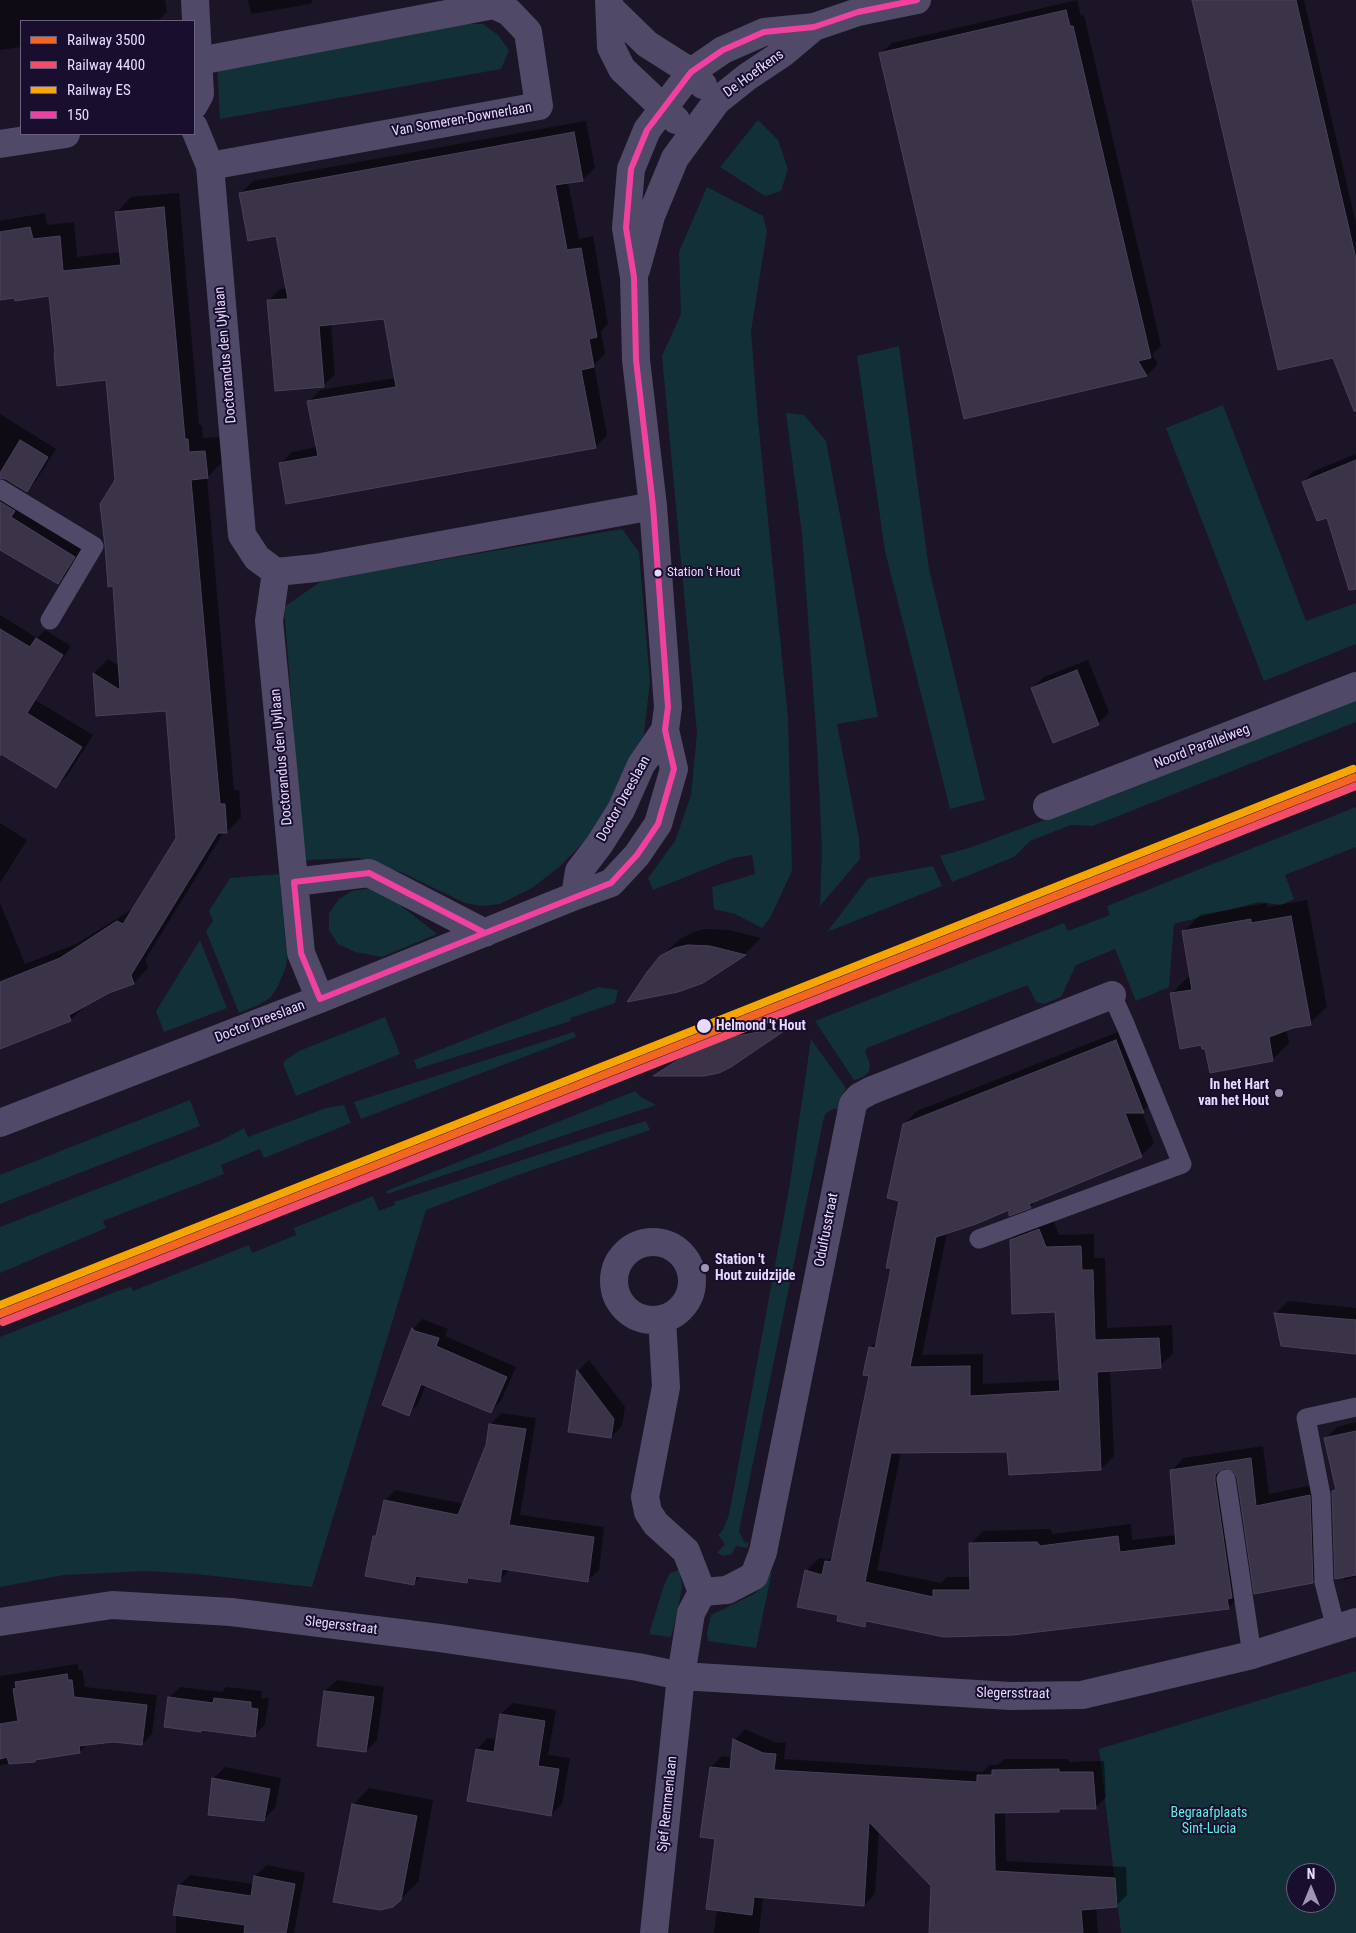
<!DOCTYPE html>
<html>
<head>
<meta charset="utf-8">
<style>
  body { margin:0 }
  #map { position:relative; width:1356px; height:1933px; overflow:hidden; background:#1b1527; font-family:"Roboto Condensed",sans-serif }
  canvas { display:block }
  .legend { position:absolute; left:20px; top:20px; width:175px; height:115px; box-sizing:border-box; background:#190e2e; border:1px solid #6b6082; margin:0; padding:6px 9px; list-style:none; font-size:15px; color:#e5dbff }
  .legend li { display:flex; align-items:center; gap:10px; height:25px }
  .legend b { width:25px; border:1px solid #6b6082 }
  .north { position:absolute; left:1286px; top:1863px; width:50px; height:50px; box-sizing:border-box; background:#190e2e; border:1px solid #6b6082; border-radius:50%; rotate:0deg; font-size:14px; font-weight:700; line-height:20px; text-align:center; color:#e5dbff }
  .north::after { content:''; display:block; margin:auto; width:18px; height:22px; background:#9e96b3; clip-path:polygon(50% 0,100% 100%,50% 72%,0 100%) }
</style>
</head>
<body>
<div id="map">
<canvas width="1356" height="1933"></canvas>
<ul class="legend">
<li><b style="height:6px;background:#f26522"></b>Railway 3500</li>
<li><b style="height:6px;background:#f44d6c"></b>Railway 4400</li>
<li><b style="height:6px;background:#f7a600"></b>Railway ES</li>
<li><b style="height:6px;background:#f240a1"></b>150</li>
</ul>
<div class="north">N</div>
</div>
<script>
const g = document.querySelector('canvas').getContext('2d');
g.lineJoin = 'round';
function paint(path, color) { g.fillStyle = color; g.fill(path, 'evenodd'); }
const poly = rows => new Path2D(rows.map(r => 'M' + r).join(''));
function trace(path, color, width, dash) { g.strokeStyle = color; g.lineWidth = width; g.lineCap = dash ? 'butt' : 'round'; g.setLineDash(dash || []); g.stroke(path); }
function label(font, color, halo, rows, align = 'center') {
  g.font = font + ' "Roboto Condensed",sans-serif'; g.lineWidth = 4; g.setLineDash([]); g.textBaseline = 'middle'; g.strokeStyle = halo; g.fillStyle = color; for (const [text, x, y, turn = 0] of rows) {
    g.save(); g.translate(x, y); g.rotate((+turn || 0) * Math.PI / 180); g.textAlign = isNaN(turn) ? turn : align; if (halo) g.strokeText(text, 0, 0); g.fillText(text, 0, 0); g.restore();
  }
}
paint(poly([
  [454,24,483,24,498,35,509,50,501,69,220,119,217,61],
  [758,120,778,140,788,169,781,191,765,196,720,167],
  [707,187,763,216,767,231,751,331,758,420,788,718,792,871,770,918,762,928,735,914,714,909,712,887,755,874,752,855,733,858,653,890,648,878,675,841,691,795,697,733,662,356,681,314,679,252],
  [899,346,929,569,985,800,950,809,885,551,857,356],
  [1223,405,1306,621,1356,603,1356,644,1264,681,1166,428],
  [786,413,804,415,826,441,878,717,837,724,859,838,860,859,820,906,822,847,817,745,802,534],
  [622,529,639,552,650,682,643,742,614,801,585,841,558,868,532,888,500,904,482,906,465,903,403,873,359,858,306,860,299,799,284,607,323,580],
  [1356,698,1356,722,1093,826,1071,825,1030,841,1014,857,952,882,940,856,969,848,1104,798,1105,799],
  [1356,807,1356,847,1285,875,1294,899,1281,905,1259,902,1174,924,1169,987,1136,1001,1115,949,1076,965,1061,997,1044,1004,1036,1002,1028,986,1025,986,867,1048,865,1051,870,1064,869,1072,863,1077,854,1080,815,1021,1064,923,1068,931,1110,915,1107,906],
  [933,866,942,886,827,932,868,878],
  [279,874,287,957,286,967,277,988,270,998,258,1005,239,1013,206,931,213,921,209,911,230,878],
  [370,888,386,894,437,934,382,957,355,952,338,944,329,930,329,913,339,899,352,891],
  [200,940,227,1008,164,1032,156,1011],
  [599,987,618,990,615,1003,570,1018,571,1021,417,1069,414,1060],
  [385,1017,400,1054,296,1096,283,1064,286,1060,299,1051],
  [574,1032,576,1037,361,1119,354,1102],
  [811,1039,846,1088,837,1110,835,1108,826,1113,824,1117,739,1531,745,1543,747,1542,748,1543,748,1548,736,1546,732,1554,724,1556,717,1553,725,1544,718,1535,723,1530,729,1515,789,1189],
  [635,1091,641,1097,656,1105,387,1194,386,1191],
  [190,1100,200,1126,0,1204,0,1175],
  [344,1105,351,1123,264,1158,260,1149,221,1165,224,1174,103,1221,106,1228,0,1273,0,1227,220,1141,244,1128,248,1137,326,1108],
  [646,1121,650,1130,515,1176,426,1210,312,1587,196,1574,147,1571,64,1575,0,1587,0,1337,120,1290,131,1287,133,1291,249,1245,252,1253,296,1235,294,1228,373,1196,379,1211,395,1205,394,1202,605,1133],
  [679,1570,682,1585,681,1593,672,1634,670,1637,649,1634,664,1585,670,1573],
  [772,1571,756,1648,708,1641,707,1633,711,1615,754,1594,762,1587],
  [1356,1671,1356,1933,1121,1933,1099,1749],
  [1296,1873,1326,1873,1326,1903,1296,1903]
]), '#123037');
paint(poly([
  [0,0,165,0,167,12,158,21,21,21,21,47,0,50],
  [248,0,313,0,310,4,251,14],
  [1077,0,1081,16,1084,15,1161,346,1152,355,1158,364,1147,375,965,417,880,54,892,43],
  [1193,0,1304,0,1356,224,1356,414],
  [586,121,595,168,583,179,568,182,579,239,593,236,608,324,601,331,605,354,594,365,607,435,595,447,280,464,292,452,317,447,309,402,320,390,395,378,385,318,331,324,335,374,323,386,268,301,280,289,288,288,277,234,241,193,253,181],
  [179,193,199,425,202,425,203,438,219,437,222,462,207,478,234,790,239,790,241,817,227,832,224,832,145,960,148,968,134,983,109,992,85,1006,70,1020,0,1037,0,903,25,964,76,944,134,908,177,838,167,710,97,715,94,673,108,659,119,666,116,481,107,379,50,294,15,296,0,299,0,221,45,213,47,225,74,222,77,257,121,252,117,212,131,197],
  [0,414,56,449,35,482,27,491,6,478,0,477],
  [1356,454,1356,555,1303,482,1314,471],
  [0,487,82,548,67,574,58,582,0,547],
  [0,615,37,638,45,630,71,646,35,700,93,735,67,776,55,787,0,752],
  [1088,660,1109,712,1098,724,1032,688,1044,677],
  [0,823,27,840,0,883],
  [1307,900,1327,1007,1310,1023,1286,1029,1289,1043,1272,1060,1206,1047,1202,1044,1171,994,1188,977,1191,977,1183,932,1200,915,1267,903,1267,907],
  [705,929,728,930,761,938,745,954,703,981,661,957,679,940,693,932],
  [795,1021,730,1066,656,1074,706,1041,719,1036],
  [1128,1028,1156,1099,1142,1112,1154,1143,1141,1156,1038,1199,1030,1207,1010,1208,947,1232,922,1355,983,1354,983,1384,1060,1380,1057,1311,1011,1240,1024,1227,1052,1217,1059,1235,1094,1234,1094,1258,1105,1258,1107,1328,1172,1325,1173,1353,1160,1366,1110,1370,1114,1456,1101,1469,1008,1450,901,1452,877,1570,941,1583,947,1577,971,1577,970,1544,983,1531,1050,1529,1053,1534,1131,1524,1132,1540,1176,1535,1171,1471,1184,1458,1263,1446,1269,1494,1322,1483,1325,1569,1312,1582,1255,1592,1238,1477,1235,1471,1227,1468,1245,1584,1241,1595,1228,1608,869,1621,864,1625,839,1614,806,1571,819,1558,828,1560,834,1554,871,1375,870,1348,878,1340,893,1267,901,1200,904,1124,917,1111],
  [1288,1301,1356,1308,1356,1353,1276,1313],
  [422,1319,448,1329,445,1336,516,1367,501,1401,491,1411,426,1384,418,1404,408,1414,413,1329],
  [589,1360,625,1407,622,1426,611,1437,570,1431,578,1371],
  [501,1413,536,1418,520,1515,604,1527,599,1570,588,1580,510,1569,499,1581,472,1577,467,1582,422,1575,414,1584,374,1537,378,1533,385,1501,395,1490,464,1504,488,1445,491,1424],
  [1356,1422,1356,1577,1344,1580,1333,1492,1337,1488,1325,1439,1337,1427],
  [78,1664,78,1670,82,1670,85,1687,157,1695,152,1734,142,1744,113,1740,88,1744,80,1752,37,1758,34,1761,0,1765,0,1676],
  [337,1680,384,1687,377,1740,366,1751,325,1691],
  [180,1687,222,1692,226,1687,262,1691,261,1698,269,1698,265,1724,254,1736,169,1698],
  [513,1703,556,1710,548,1755,570,1758,562,1804,551,1815,469,1800,477,1749,488,1738,497,1739,501,1714],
  [745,1729,774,1742,786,1743,784,1759,983,1772,989,1765,998,1765,1004,1759,1069,1759,1069,1762,1104,1761,1106,1797,1095,1808,1061,1808,1058,1811,1005,1812,1006,1861,1126,1867,1127,1895,1116,1906,1096,1907,1098,1933,930,1933,933,1886,879,1830,875,1894,864,1905,763,1896,759,1933,714,1933,717,1909,716,1837,711,1767,722,1756,733,1758,735,1740],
  [225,1767,281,1778,275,1808,264,1819,213,1779],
  [369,1788,433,1800,418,1882,401,1899,353,1805],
  [267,1865,305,1873,294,1933,176,1933,176,1902,179,1886,190,1875,254,1884,255,1876]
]), '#0007');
const building = poly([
  [1192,0,1296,0,1356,259,1356,411,1354,411,1333,358,1278,370,1192,0],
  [1066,10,1070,26,1073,26,1151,358,1138,361,1147,376,964,419,879,53,1066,10],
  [574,132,583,181,555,185,567,250,581,248,597,337,589,339,594,367,581,370,596,448,286,504,279,463,318,456,307,401,396,387,384,319,319,326,324,387,275,391,267,300,288,299,276,236,248,241,239,193,574,132],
  [164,207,185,439,188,439,189,452,205,451,208,478,191,480,220,804,225,804,227,833,218,833,131,975,134,984,109,993,69,1015,71,1021,0,1049,0,982,60,958,117,921,123,924,176,838,166,711,96,716,93,673,120,690,113,586,108,587,105,546,100,504,115,480,106,380,57,386,54,353,55,353,49,296,15,301,14,298,0,300,0,232,30,227,33,239,60,236,63,271,121,265,115,212,164,207],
  [20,440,48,457,27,492,6,479,0,478,0,473,20,440],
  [1356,460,1356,589,1349,590,1327,518,1317,521,1302,482,1356,460],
  [0,502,15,511,11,517,75,557,58,584,0,550,0,502],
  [0,629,30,647,36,638,63,655,27,713,82,747,56,788,1,754,0,756,0,629],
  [1077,670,1099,725,1053,743,1031,688,1077,670],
  [1291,916,1311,1025,1293,1028,1269,1037,1273,1061,1210,1073,1205,1049,1202,1049,1201,1045,1180,1049,1170,993,1192,990,1182,931,1251,919,1251,923,1291,916],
  [688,945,710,946,746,955,703,983,678,992,627,1002,647,972,660,956,675,948,688,945],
  [793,1025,731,1067,719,1073,704,1076,653,1076,700,1046,713,1041,793,1025],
  [1116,1040,1144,1113,1125,1113,1142,1157,1029,1204,1031,1208,1009,1216,1009,1210,976,1224,936,1237,910,1367,970,1366,970,1396,1060,1391,1055,1312,1012,1314,1010,1240,1039,1229,1046,1247,1081,1246,1082,1270,1093,1270,1095,1340,1159,1338,1161,1368,1097,1372,1101,1470,1009,1475,1007,1452,891,1453,865,1582,933,1597,933,1590,970,1590,969,1543,1037,1542,1040,1546,1118,1536,1120,1552,1176,1545,1170,1470,1251,1458,1256,1506,1310,1495,1313,1583,1254,1594,1237,1477,1234,1472,1225,1468,1219,1471,1215,1475,1215,1481,1232,1598,1227,1599,1229,1609,1013,1635,944,1637,866,1621,865,1627,837,1621,838,1615,797,1607,805,1570,822,1575,825,1561,831,1562,869,1376,863,1375,866,1360,869,1347,875,1348,891,1268,886,1268,899,1201,887,1198,903,1124,1116,1040],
  [1274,1313,1356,1320,1356,1354,1281,1346,1274,1313],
  [412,1328,415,1331,439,1338,436,1346,507,1377,491,1413,421,1384,409,1416,382,1405,412,1328],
  [577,1370,614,1419,611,1438,568,1432,577,1370],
  [489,1424,526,1429,509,1525,594,1537,588,1582,502,1569,500,1582,468,1578,467,1583,416,1576,414,1585,365,1576,373,1536,376,1536,384,1500,458,1515,486,1445,489,1424],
  [1356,1431,1356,1575,1335,1579,1332,1491,1336,1490,1324,1438,1356,1431],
  [67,1674,68,1680,72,1680,74,1697,147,1705,142,1745,113,1742,79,1746,80,1753,35,1760,35,1762,9,1764,7,1757,0,1759,0,1724,18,1721,13,1689,16,1688,15,1682,67,1674],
  [324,1691,374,1697,366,1752,317,1746,324,1691],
  [168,1697,213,1703,214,1698,251,1702,251,1708,258,1709,255,1737,201,1730,201,1732,164,1727,168,1697],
  [500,1714,545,1721,538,1766,559,1769,551,1816,467,1801,476,1749,494,1752,500,1714],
  [733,1739,763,1753,776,1754,774,1770,977,1782,977,1775,992,1775,992,1770,1059,1769,1059,1772,1093,1772,1096,1809,1059,1809,1059,1812,994,1813,995,1871,1115,1878,1117,1907,1081,1910,1083,1933,929,1933,931,1886,869,1822,864,1906,754,1897,752,1915,706,1909,715,1839,700,1837,710,1767,730,1769,733,1739],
  [212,1778,270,1789,264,1821,208,1815,212,1778],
  [352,1804,417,1816,401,1900,393,1907,380,1910,333,1902,352,1804],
  [254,1876,295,1884,286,1933,244,1933,245,1925,173,1915,178,1885,251,1896,254,1876]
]);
paint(building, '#3b3448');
trace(building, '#49405a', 1);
trace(poly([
  [0,489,94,546,50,620],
  [979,1239,1182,1164,1125,1024,1112,995],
  [1226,1479,1252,1655],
  [1336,1629,1324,1582,1321,1495,1306,1418,1356,1407]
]), '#504a68', 19);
trace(poly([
  [609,0,611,47,622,69,676,120],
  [610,8,647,44,691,72,703,85],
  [199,61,494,5,509,12,528,32,539,106,210,166],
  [194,105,200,94,195,0],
  [194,127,210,166,242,535,257,558,276,572,316,568,653,506],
  [0,144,66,134],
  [636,270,651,216,675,158,717,101,747,77,783,53,814,27],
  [276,572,269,621,301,953,320,999],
  [1047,806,1356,686],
  [294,882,369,873,485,933],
  [575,896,579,871,599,845,621,810,641,765,665,730],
  [0,1123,320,999,575,896,611,883,637,855,658,824,674,769,665,730,668,707,653,506,636,360,634,277,626,228,631,169,647,130,691,72,723,50,764,32,814,27,858,12,917,0],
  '614 1281a39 39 0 1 1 78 0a39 39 0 1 1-78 0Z',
  [662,1319,666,1387,645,1497,648,1512,656,1524,686,1551,702,1592],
  [702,1592,727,1590,754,1576,763,1552,853,1104,859,1097,870,1091,1112,995],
  [0,1622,112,1605,231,1612,440,1638,638,1667,681,1676,1010,1696,1082,1695,1252,1655,1356,1622],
  [654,1933,681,1676,691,1613,702,1592]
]), '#504a68', 28);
trace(poly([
  [369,873,485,933,320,999,301,953,294,882,369,873],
  [485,933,611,883,637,855,658,824,674,769,665,730,668,707,653,506,636,360,634,277,626,228,631,169,647,130,691,72,723,50,764,32,814,27,858,12,917,0]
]), '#f240a1', 6);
trace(poly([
  [0,1314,1356,777]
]), '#f26522', 8);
trace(poly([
  [3,1322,1356,786]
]), '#f44d6c', 8);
trace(poly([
  [0,1305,1353,769]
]), '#f7a600', 8);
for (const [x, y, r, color] of [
  [658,573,4.5,"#e5dbff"],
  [704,1026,8,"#e5dbff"],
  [1279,1093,5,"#9e96b3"],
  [705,1268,5,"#9e96b3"]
]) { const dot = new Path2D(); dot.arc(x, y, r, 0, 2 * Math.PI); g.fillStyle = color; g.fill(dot); trace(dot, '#190e2e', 2); }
label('13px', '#e5dbff', '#190e2e', [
  ["Station 't Hout",667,573]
], 'left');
label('14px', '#e5dbff', '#190e2e', [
  ["De Hoefkens",754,74,-36],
  ["Van Someren-Downerlaan",462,120,-10],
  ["Doctorandus den Uyllaan",226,355,-95],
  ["Noord Parallelweg",1202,747,-21],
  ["Doctorandus den Uyllaan",282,757,-95],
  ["Doctor Dreeslaan",624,799,-61],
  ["Doctor Dreeslaan",260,1022,-21],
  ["Odulfusstraat",827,1230,-79],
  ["Slegersstraat",341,1626,7],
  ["Slegersstraat",1013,1694,1],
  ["Sjef Remmenlaan",668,1804,-84]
]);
label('bold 14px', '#e5dbff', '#190e2e', [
  ["Helmond 't Hout",716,1026]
], 'left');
label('bold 14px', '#e5dbff', '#190e2e', [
  ["In het Hart",1269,1085],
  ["van het Hout",1269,1101],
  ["Station 't",715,1260,"left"],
  ["Hout zuidzijde",715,1276,"left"]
], 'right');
label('14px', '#59eedf', '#190e2e', [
  ["Begraafplaats",1209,1813],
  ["Sint-Lucia",1209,1829]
]);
</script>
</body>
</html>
